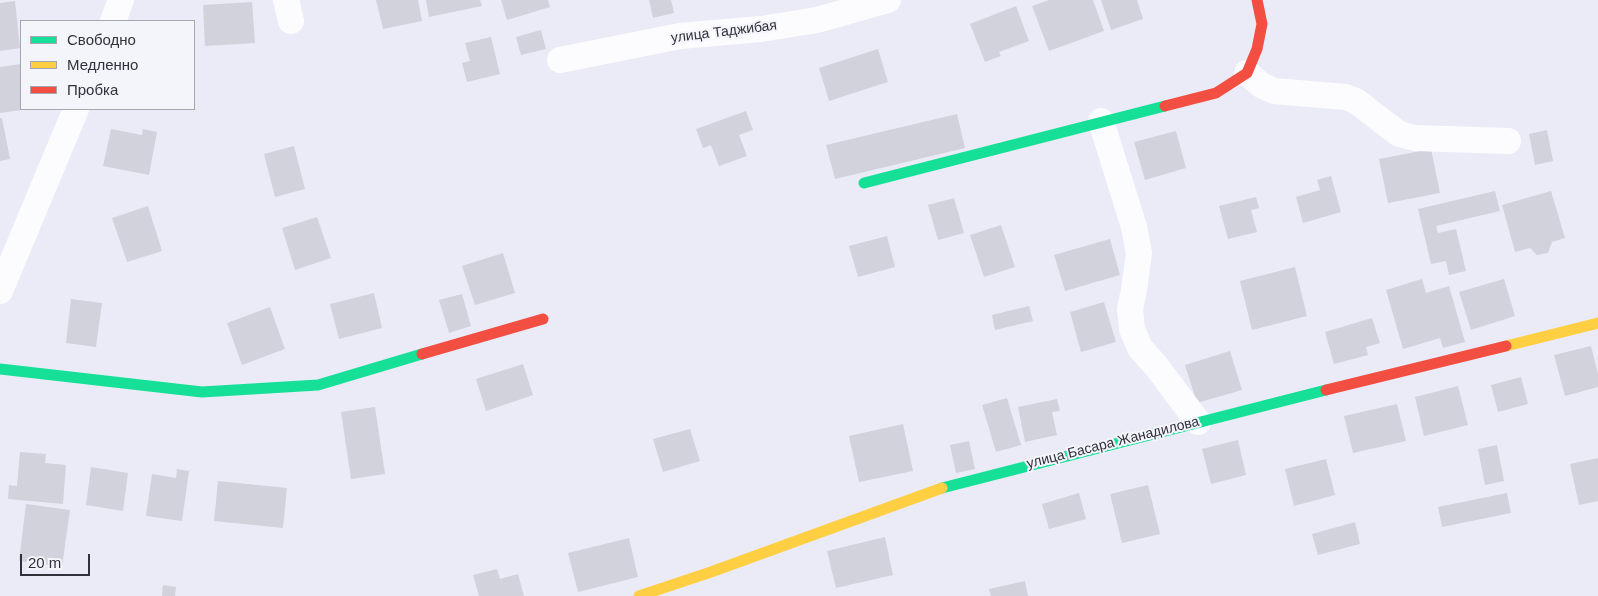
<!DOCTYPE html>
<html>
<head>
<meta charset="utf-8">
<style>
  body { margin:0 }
  #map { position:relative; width:1598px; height:596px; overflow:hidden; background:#eaebf7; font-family:Helvetica,sans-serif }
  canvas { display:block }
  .legend { position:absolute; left:20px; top:20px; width:175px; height:90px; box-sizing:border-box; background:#f4f5fa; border:1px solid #a6a7ae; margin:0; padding:6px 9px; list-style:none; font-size:15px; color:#31313c }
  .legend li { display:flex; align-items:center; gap:10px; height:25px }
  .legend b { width:25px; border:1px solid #a6a7ae }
  .scale { position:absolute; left:20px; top:554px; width:70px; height:22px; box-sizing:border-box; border:2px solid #31313c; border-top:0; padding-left:6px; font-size:15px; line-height:18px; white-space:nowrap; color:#31313c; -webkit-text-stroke:4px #f4f5fa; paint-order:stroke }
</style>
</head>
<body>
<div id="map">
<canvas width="1598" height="596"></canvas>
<ul class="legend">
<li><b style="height:6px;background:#16e098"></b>Свободно</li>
<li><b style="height:6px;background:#ffcf43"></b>Медленно</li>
<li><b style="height:6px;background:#f24e42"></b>Пробка</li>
</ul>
<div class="scale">20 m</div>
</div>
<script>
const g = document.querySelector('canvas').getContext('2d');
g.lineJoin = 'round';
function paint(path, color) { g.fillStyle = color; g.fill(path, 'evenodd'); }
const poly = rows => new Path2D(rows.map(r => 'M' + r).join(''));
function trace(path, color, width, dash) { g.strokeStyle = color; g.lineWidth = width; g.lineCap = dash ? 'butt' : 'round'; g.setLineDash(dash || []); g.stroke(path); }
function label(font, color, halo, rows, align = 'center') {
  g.font = font + ' Helvetica,sans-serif'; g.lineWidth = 4; g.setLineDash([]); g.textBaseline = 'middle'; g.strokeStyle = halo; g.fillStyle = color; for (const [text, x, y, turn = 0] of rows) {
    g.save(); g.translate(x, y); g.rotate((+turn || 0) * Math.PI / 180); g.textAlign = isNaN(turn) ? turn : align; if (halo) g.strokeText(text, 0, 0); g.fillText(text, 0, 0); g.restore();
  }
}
paint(poly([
  [376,0,418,0,422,21,383,29],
  [426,0,480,0,482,6,429,17],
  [501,0,548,0,550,7,507,20],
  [649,0,671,0,674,13,653,18],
  [1049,0,1093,0,1104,31,1049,51,1032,6],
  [1101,0,1137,0,1143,19,1111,30],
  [15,1,20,48,0,51,0,3],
  [252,2,255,43,205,46,203,5],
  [1016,6,1029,41,999,52,1001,56,985,62,970,24],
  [541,30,546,49,521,55,516,37],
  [491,37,500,74,467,82,462,63,470,61,465,43],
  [878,49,888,82,829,101,819,68],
  [20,64,21,110,0,113,0,67],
  [746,111,753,130,739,135,747,156,719,166,711,145,703,148,696,129],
  [957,114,965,148,835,179,826,145],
  [0,118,2,118,10,159,0,161],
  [111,129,142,135,143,129,157,132,149,175,103,166],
  [1547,130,1553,161,1535,165,1529,134],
  [1176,131,1186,168,1145,180,1134,142],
  [294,146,305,189,275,197,264,154],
  [1431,149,1440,193,1388,203,1379,159],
  [1331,176,1341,212,1303,223,1296,197,1320,190,1317,180],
  [1495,191,1500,211,1436,226,1438,233,1456,229,1466,271,1449,275,1446,261,1431,264,1418,209],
  [1551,191,1565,238,1552,242,1548,253,1537,255,1530,248,1515,252,1502,205],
  [1256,197,1259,208,1251,210,1257,232,1228,239,1219,206],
  [954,198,964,233,938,240,928,205],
  [148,206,162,251,127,262,112,218],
  [317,217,331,258,295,270,282,228],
  [1001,225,1015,267,984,277,970,235],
  [887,236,895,267,858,277,849,246],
  [1110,239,1120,275,1065,291,1054,255],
  [503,253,515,293,475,305,462,266],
  [1295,267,1307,316,1252,330,1240,281],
  [1422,279,1426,293,1449,286,1465,342,1443,348,1440,338,1403,349,1386,290],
  [1504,279,1515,316,1471,330,1459,292],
  [374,293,382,328,339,339,330,304],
  [462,294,471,326,449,333,439,300],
  [71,299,102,303,96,347,66,343],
  [1104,302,1116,342,1081,352,1070,312],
  [1029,306,1033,321,995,330,992,315],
  [270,307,285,349,242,365,227,323],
  [1372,318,1380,343,1366,347,1368,355,1334,364,1325,332],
  [1591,346,1598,374,1598,387,1565,396,1554,355],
  [1230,351,1242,390,1197,403,1185,365],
  [523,364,533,395,486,411,476,379],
  [1521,377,1528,404,1498,412,1491,385],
  [1458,386,1468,425,1424,436,1415,397],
  [1007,398,1021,445,996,452,982,405],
  [1057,399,1060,411,1052,412,1057,435,1025,442,1018,407],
  [1397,404,1406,441,1353,453,1344,416],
  [375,407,385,474,351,479,341,412],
  [903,424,913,471,859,482,849,436],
  [690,429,700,461,663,472,653,439],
  [1238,440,1246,475,1211,484,1202,449],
  [969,441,975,469,956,473,950,445],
  [1497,445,1504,481,1485,485,1478,449],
  [20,452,46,454,45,463,66,465,63,504,8,499,9,485,17,486],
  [1598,458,1598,501,1579,505,1570,464],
  [1326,459,1335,495,1294,506,1285,469],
  [91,467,128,473,123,511,86,505],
  [177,469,189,471,182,521,146,516,152,474,176,478],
  [218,481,287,488,283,528,214,521],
  [1148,485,1160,534,1122,543,1110,494],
  [1079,493,1086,519,1049,529,1042,504],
  [1507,493,1511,513,1442,527,1438,507],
  [26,504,70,510,62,567,19,561],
  [1355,522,1360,544,1318,555,1312,534],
  [885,537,893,575,836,588,827,551],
  [629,538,638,577,578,592,568,553],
  [497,569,500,579,518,574,524,596,479,596,473,575],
  [1025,581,1028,596,991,596,989,589],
  [163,585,176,587,175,596,162,596]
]), '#d2d2dd');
trace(poly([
  [286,0,291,21],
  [113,21,121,0],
  [560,60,680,36,761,29,817,20,888,0],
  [1247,73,1261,85,1274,91,1346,97,1356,101,1399,134,1415,138,1508,141],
  [1101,121,1134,227,1139,253,1134,290,1130,309,1132,329,1140,348,1157,367,1198,422],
  [0,291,76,109]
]), '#fcfcfe', 26);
trace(poly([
  [864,183,1165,106],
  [0,369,202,392,318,385,422,354],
  [942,488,1326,390]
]), '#16e098', 11);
trace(poly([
  [1506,346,1598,323],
  [639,596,711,572,942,488]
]), '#ffcf43', 11);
trace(poly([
  [1165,106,1216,93,1247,73,1257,49,1262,24,1257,0],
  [422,354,543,319],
  [1326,390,1506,346]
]), '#f24e42', 11);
label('14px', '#31313c', '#f4f5fa', [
  ["улица Таджибая",724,32,-7],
  ["улица Басара Жанадилова",1113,443,-14]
]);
</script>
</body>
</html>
